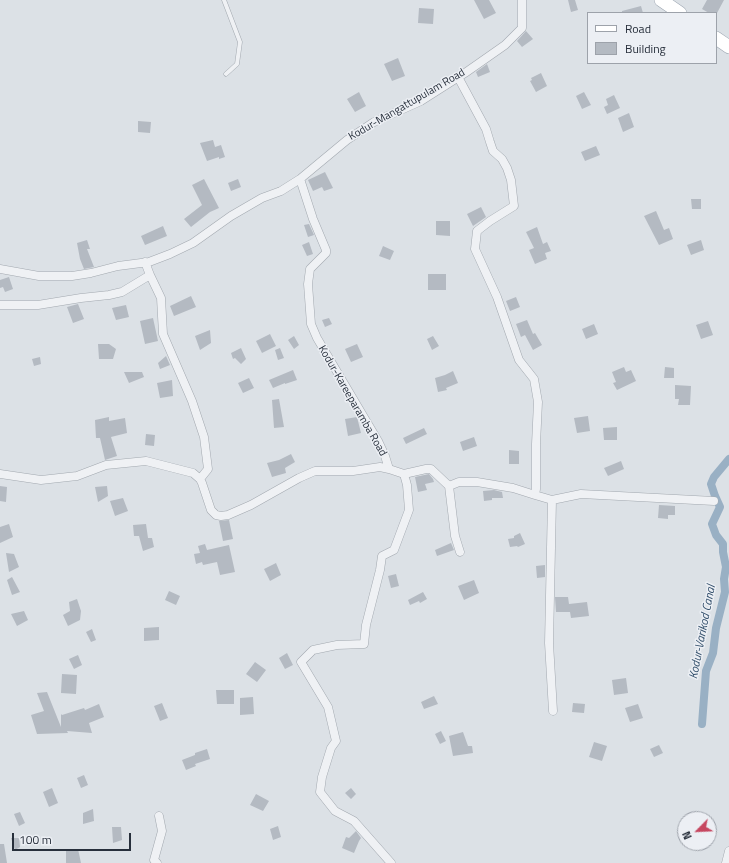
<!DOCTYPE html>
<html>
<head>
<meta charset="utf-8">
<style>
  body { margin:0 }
  #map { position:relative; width:729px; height:863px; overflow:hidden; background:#dce1e6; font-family:"Titillium Web",sans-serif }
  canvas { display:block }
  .legend { position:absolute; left:587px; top:12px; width:130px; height:52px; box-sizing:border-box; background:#eceff4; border:1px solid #9da2aa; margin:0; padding:5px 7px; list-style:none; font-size:12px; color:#272f3b }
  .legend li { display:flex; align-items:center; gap:8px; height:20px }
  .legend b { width:20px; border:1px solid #9da2aa }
  .north { position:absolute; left:677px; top:811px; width:40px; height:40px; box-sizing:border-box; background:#eceff4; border:1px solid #9da2aa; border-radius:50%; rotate:246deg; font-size:11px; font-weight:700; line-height:16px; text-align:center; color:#272f3b }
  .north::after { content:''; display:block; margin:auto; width:14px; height:18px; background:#c64760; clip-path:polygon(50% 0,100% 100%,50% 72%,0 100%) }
  .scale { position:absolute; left:12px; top:833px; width:119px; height:18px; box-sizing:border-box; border:2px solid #272f3b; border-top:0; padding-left:5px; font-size:12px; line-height:14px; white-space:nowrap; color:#272f3b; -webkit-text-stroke:3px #eceff4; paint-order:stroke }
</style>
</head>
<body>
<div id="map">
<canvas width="729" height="863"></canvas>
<ul class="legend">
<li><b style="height:5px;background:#fff"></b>Road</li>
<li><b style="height:11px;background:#b4bac2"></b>Building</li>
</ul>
<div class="north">N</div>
<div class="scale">100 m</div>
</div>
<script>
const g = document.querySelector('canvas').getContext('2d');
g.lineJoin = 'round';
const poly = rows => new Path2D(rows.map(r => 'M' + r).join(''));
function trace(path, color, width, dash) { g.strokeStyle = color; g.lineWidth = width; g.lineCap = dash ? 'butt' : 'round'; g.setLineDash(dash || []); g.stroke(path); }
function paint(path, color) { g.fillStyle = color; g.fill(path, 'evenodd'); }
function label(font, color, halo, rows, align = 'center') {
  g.font = font + ' "Titillium Web",sans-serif'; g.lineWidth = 3; g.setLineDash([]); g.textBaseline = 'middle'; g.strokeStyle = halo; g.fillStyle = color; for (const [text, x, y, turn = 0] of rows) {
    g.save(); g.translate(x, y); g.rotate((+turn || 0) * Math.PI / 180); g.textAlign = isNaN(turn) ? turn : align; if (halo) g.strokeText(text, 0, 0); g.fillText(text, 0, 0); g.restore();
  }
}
trace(poly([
  [702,724,706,671,713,653,716,628,725,592,724,579,726,567,723,552,723,544,716,535,712,524,720,507,715,496,711,484,714,477,729,459]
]), '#99b0c4', 8);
paint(poly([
  [474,0,489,0,496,13,484,19],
  [568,0,575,0,578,10,571,12],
  [707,0,724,0,717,13,709,13,702,9],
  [641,6,643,13,622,13,622,11],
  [419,8,434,9,433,24,418,23],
  [526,31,533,39,522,47,517,41],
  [398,58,405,76,392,81,384,64],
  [487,64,490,72,478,77,476,72],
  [541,73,547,86,536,92,530,81,532,80,531,78],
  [359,92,366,106,355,112,347,99],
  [584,92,591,105,582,109,576,96],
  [614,95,620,108,607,114,604,107,608,105,606,99],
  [629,113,634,127,623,132,618,118],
  [138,121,151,122,150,133,138,132],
  [213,140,215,147,221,145,225,157,219,159,219,157,207,161,200,143],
  [596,146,600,155,585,161,581,152],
  [325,172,333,188,324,191,322,187,313,191,308,180],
  [204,179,219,208,210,212,191,227,184,219,202,205,192,185],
  [238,179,241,187,231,191,228,183],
  [691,199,701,199,701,209,692,209],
  [481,207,486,217,473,226,467,214],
  [656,211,664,230,669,228,673,239,659,245,644,216],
  [436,221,450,221,450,236,436,235],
  [309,224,314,235,308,237,304,225],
  [163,226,167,236,145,245,141,236],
  [537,227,543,244,547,242,551,251,545,253,547,259,535,264,529,250,534,248,526,232],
  [87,240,90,249,87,249,94,267,84,269,80,259,77,243],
  [701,240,704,250,691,255,687,245],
  [309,242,313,254,307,256,302,245],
  [383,246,394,251,390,260,379,256],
  [428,274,446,274,446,290,428,290],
  [9,277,13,289,5,292,3,287,0,288,0,280],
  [191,296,196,307,174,316,170,306],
  [516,297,520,307,510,311,506,301],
  [78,304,84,319,73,323,67,307],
  [126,305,129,317,116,320,112,308],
  [153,318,158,341,145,344,140,321],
  [329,318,332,324,325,327,322,320],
  [527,320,533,334,535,333,542,345,533,350,525,335,521,337,516,324],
  [708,321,713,335,701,339,696,325],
  [594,324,598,334,586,339,582,329],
  [210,330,211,343,200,350,195,336],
  [270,334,276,346,262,353,256,341],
  [294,336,299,345,294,349,288,340],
  [433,336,439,346,432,350,427,339],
  [98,344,109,344,116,349,113,359,99,359],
  [357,344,363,357,351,362,345,349],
  [241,348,246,359,241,364,235,358,233,359,231,353],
  [280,348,284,358,278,360,275,350],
  [166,356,170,365,160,369,158,363],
  [40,357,41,364,34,366,32,359],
  [624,367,626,372,631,370,636,381,617,390,613,383,616,382,612,372],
  [665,367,674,368,674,378,664,378],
  [293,370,297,380,285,384,285,383,273,388,269,380],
  [453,371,458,383,446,388,447,390,438,392,435,378,445,375],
  [124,372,142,372,144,377,129,383],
  [249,378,254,388,243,393,238,383],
  [172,380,173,396,160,398,157,383],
  [675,385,691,386,690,405,678,405,679,399,675,399],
  [279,399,284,427,274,428,272,400],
  [588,416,590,431,577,433,574,418],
  [109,417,109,421,125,418,127,433,111,437,117,456,105,460,100,438,96,438,95,420],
  [357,417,361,433,348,436,345,419],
  [617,427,617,440,604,440,603,428],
  [424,428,427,434,406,444,403,438],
  [146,434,155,435,154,446,145,445],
  [474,437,477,446,463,451,460,442],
  [509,450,519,451,519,464,509,464],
  [291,454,295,462,285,468,286,473,272,477,267,463,279,460],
  [621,461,624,469,608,476,604,468],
  [429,474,433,479,434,482,425,484,427,490,418,492,415,477],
  [0,486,7,487,6,502,0,501],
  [107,486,108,496,98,502,95,487],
  [494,490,502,492,503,498,492,498,492,500,484,501,483,491],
  [123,498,128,511,115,516,110,501],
  [659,505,675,506,675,515,668,515,668,519,658,518],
  [229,520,233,539,223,541,219,521],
  [9,524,13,537,0,543,0,527],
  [146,524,148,538,152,538,154,547,143,551,139,536,134,536,133,525],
  [520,533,525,544,518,547,517,546,510,547,508,539,514,538,514,536],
  [451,543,454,550,437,556,435,550],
  [205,544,207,550,229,545,235,572,220,575,217,562,203,565,202,562,196,564,194,554,200,553,198,546],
  [6,553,14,554,19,567,9,572],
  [276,563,281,575,270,581,264,569],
  [545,565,545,577,537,578,536,566],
  [396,574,399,586,391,588,388,576],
  [12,577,20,592,12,595,7,580],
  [474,580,479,593,464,600,458,586],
  [169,591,180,596,176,605,165,600],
  [423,592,427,599,420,603,419,601,410,605,408,600],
  [555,597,568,597,569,604,587,602,589,616,571,618,570,612,556,612],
  [77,599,81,611,80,620,68,626,63,615,70,611,69,602],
  [24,611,28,620,17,626,11,614],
  [159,627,159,640,144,641,144,628],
  [92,629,96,640,91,642,86,632],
  [287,653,293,665,285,669,279,658],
  [78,655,82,665,74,669,69,659],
  [255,662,266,670,257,682,246,674],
  [62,674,77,675,76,694,61,693],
  [626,678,628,693,614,695,612,680],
  [216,690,234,690,234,704,217,704],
  [47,692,61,727,61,714,62,715,84,708,85,710,99,704,104,717,89,723,92,733,67,731,68,733,37,734,31,715,44,711,37,693],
  [434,696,438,704,424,709,421,702],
  [253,697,254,714,240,715,240,698],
  [162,703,168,718,160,721,154,706],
  [573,703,585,704,584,713,572,712],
  [638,704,643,718,630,722,625,708],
  [441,731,446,741,440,744,435,734],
  [463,732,468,746,472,746,473,753,453,756,449,736],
  [594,742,607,746,602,761,589,757],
  [659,745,663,753,654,757,650,749],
  [207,749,210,759,195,764,196,766,186,770,182,760,195,755,195,753],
  [84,775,88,785,81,788,77,778],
  [52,788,58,803,49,807,43,792],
  [351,788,356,794,351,799,345,793],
  [256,794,269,801,263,811,250,805],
  [93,809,94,821,83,824,83,813],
  [20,812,25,823,19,826,14,814],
  [278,826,281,837,273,840,270,829],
  [112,827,121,827,122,840,113,843],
  [356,831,361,838,359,841,354,853,342,848,346,837,349,838],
  [11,838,19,838,20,847,15,850],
  [0,844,4,844,7,863,0,863],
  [78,849,81,863,66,863,66,850]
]), '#b4bac2');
const lane = poly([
  [224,0,240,42,237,64,226,74]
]);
const street = poly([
  [0,269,39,276,72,276,91,273,118,266,149,262,170,254,193,243,231,216,262,198,281,191,300,179,347,140,374,122,421,101,465,73,505,45,522,28,522,0],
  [150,275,161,298,163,334,192,401,204,437,208,469,200,479],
  [0,305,38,305,81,298,109,295,122,292,150,275,145,262],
  [389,469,404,474,407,485,409,510,394,550,382,556,380,570,366,625,364,644,337,645,313,650,301,662,328,707,336,741,331,748,322,777,320,792,335,811,354,821,391,863],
  [0,474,41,480,77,476,106,465,146,461,193,473,200,479,202,483,211,510,216,515,221,516,228,515,251,505,299,478,315,471,353,471,380,467,389,469,385,456,378,441,317,338,311,324,308,284,310,269,326,253,326,250,313,219,300,179],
  [404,474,426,469,431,469,449,486,459,482,477,482,513,488,535,495,536,489,536,444,538,402,534,379,519,360,497,297,475,249,477,231,490,221,514,206,511,180,507,168,502,159,493,151,490,142,486,129,458,77],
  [449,486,455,536,460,552],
  [535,495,552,500,581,494,714,501],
  [552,500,549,643,553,711],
  [157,863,154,860,162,831,159,816],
  [726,863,729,851]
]);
const primary = poly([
  [661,0,680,13],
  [716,38,729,47]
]);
trace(lane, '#a2a8af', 5);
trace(street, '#a2a8af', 9);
trace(primary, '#9da6b1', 14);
trace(lane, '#eff1f4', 4);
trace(street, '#eff1f4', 8);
trace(primary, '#fff', 13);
label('11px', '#272f3b', '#eceff4', [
  ["Kodur-Mangattupulam Road",407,105,-30],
  ["Kodur-Kareeparamba Road",352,401,60]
]);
label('italic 12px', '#34506c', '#eceff4', [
  ["Kodur-Varikod Canal",703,632,-79]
]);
</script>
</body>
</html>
